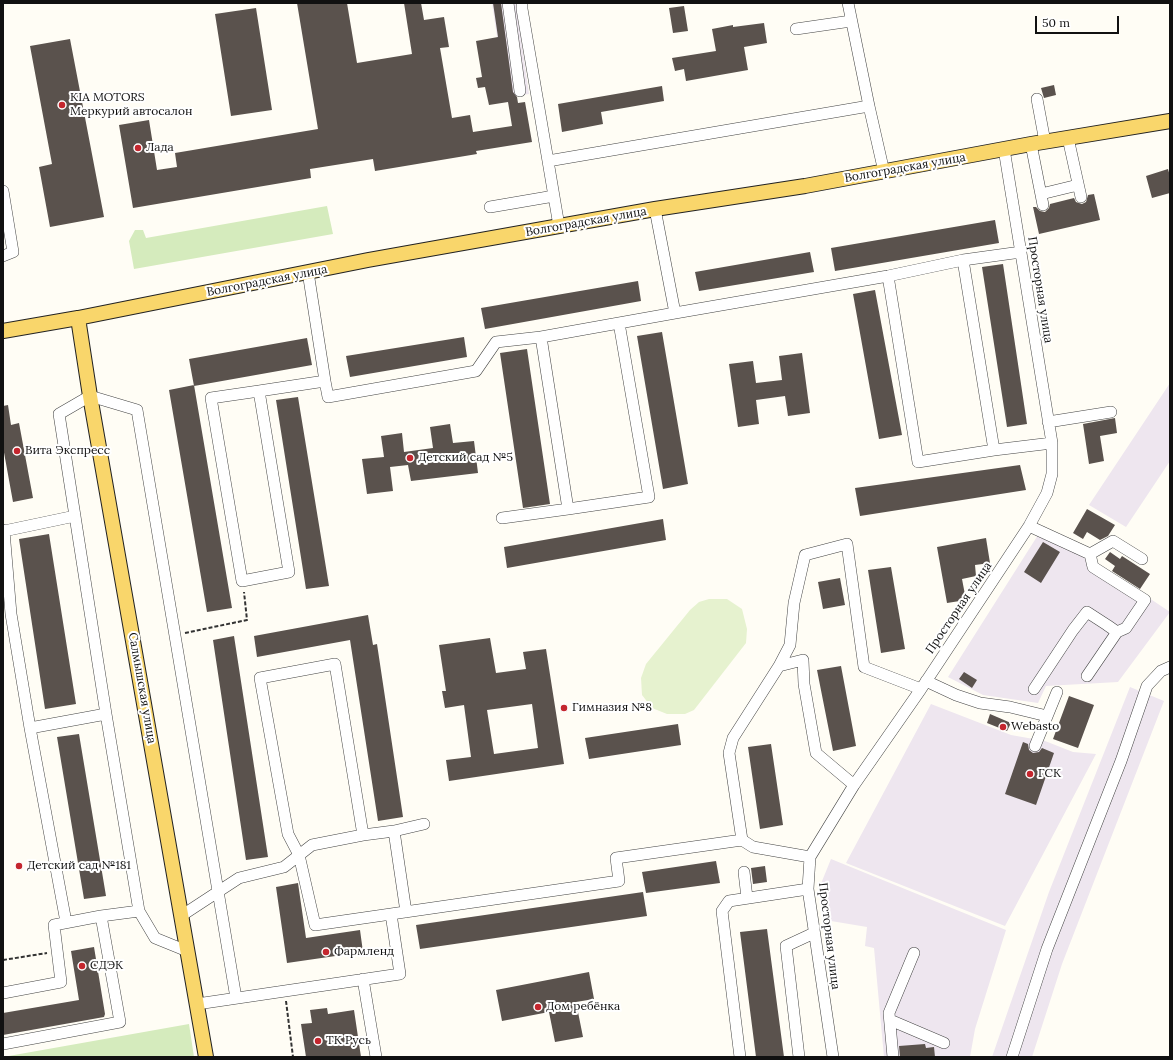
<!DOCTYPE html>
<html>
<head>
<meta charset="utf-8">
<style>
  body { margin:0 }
  #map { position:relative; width:1173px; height:1060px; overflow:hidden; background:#fffdf5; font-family:Lora,serif }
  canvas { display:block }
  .frame { position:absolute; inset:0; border:4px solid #111; pointer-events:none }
  .scale { position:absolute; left:1035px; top:16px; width:84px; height:18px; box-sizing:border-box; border:2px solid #111; border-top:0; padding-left:5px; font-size:12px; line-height:14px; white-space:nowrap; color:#111; -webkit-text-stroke:3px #fff; paint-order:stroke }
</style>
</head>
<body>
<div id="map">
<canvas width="1173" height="1060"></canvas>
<div class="frame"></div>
<div class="scale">50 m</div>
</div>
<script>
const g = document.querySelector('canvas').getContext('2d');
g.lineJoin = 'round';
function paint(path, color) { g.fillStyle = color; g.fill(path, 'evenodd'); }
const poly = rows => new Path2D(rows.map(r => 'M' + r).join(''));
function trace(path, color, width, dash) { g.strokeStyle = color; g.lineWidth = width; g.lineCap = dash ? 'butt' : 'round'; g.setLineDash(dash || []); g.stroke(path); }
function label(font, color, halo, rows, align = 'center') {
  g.font = font + ' Lora,serif'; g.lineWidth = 4; g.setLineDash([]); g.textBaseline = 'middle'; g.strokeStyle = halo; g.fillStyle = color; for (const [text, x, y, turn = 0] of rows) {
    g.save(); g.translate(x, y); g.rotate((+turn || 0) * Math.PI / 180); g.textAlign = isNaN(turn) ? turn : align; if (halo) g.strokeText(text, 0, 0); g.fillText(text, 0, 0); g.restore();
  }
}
paint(poly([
  [492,3,516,3,529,94,506,98],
  [1170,383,1170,461,1126,527,1089,505],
  [1038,535,1079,551,1170,612,1118,682,1046,686,1038,703,983,695,948,677],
  [1130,687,1164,701,1062,964,1032,1057,992,1057,1049,892],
  [931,704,1011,735,1045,741,1073,752,1096,754,1005,926,846,863],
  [831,859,1006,930,975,1029,970,1057,884,1057,874,948,865,946,867,927,825,920,820,886]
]), '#eee6ef');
paint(poly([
  [327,206,333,234,134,269,129,241,135,230,143,230,146,238],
  [189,1024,194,1057,3,1057]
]), '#d5ebbd');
paint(poly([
  [709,599,727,599,742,609,747,629,746,643,694,710,685,714,667,714,652,708,642,695,641,678,646,664,690,610,699,602]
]), '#e6f2cf');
paint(poly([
  [297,3,347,3,357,63,412,54,404,3,421,3,424,20,444,17,449,47,440,48,452,118,470,115,473,132,512,126,508,102,489,105,485,87,478,88,476,78,482,77,476,41,498,37,493,3,501,3,513,92,517,97,518,103,525,102,532,142,476,151,477,154,375,171,373,159,310,169,311,178,133,208,119,125,149,120,157,170,177,167,175,153,318,129],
  [684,6,688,31,673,33,669,8],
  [256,8,272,110,231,116,215,14],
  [764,23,767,43,744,47,748,70,686,81,684,69,675,71,672,58,716,51,712,29,733,25,733,27],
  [70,39,104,217,50,227,39,167,52,164,30,46],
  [1054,85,1056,95,1044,98,1041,88],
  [662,86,664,101,601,112,603,124,562,132,558,104],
  [1168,169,1170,176,1170,193,1152,198,1146,176],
  [1094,194,1100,220,1039,234,1033,207,1036,207,1040,211,1045,212,1049,208,1050,204,1074,198,1076,202,1082,204,1086,202,1088,195],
  [995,220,999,243,835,271,831,248],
  [810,252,814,272,699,291,695,272],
  [1003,264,1027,424,1007,427,982,267],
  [638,281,641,301,485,329,481,308],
  [875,290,902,435,879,439,853,294],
  [662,332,688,484,663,489,637,336],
  [464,337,467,357,350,377,346,356],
  [307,338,312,365,194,386,189,359],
  [527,349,550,504,523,508,500,353],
  [802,353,810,413,788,416,785,396,756,400,759,424,738,427,729,364,753,361,756,383,782,380,779,356],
  [194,385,232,608,207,612,169,390],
  [298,397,329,586,306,589,276,400],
  [8,405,11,425,19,423,33,498,13,502,3,447,3,406],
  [1115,418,1117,433,1100,436,1104,461,1089,464,1083,424],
  [450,424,453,443,474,441,478,473,411,481,408,465,390,467,393,491,367,494,362,459,384,457,381,436,402,433,404,452,433,448,430,427],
  [1020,465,1026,490,860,516,855,488],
  [1087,509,1115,525,1108,536,1100,540,1087,532,1083,539,1073,533],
  [663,519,666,540,507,568,504,547],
  [49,534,76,704,45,709,19,539],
  [986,538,990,563,975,565,976,576,962,579,966,600,947,603,937,547],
  [1043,542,1060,552,1041,583,1024,572],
  [1110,552,1120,559,1122,556,1150,574,1140,589,1112,571,1115,566,1105,559],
  [891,567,905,649,881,653,868,570],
  [840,578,845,605,823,609,818,582],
  [368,615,373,645,377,644,403,817,378,821,350,640,257,657,254,636],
  [234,636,268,857,246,860,213,640],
  [490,638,496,673,526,669,523,652,546,649,564,764,449,781,446,760,471,757,464,705,445,708,442,691,446,691,439,645],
  [532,704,538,748,494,754,487,710],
  [841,666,856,746,833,751,817,670],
  [964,672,977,680,972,688,959,679],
  [1069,696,1094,705,1078,748,1053,739],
  [990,714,1011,723,1007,731,987,723],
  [678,724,681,745,589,759,585,738],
  [79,734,106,896,84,899,57,737],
  [1023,742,1028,744,1029,750,1033,753,1039,752,1042,748,1054,753,1036,805,1005,794],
  [771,744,783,825,760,829,748,747],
  [716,861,720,883,646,893,642,872],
  [765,866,767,882,753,884,751,868],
  [298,883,306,938,360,930,363,952,287,963,276,887],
  [643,892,647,916,420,949,416,925],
  [767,929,784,1057,756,1057,740,932],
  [94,947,105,1014,104,1017,3,1035,3,1013,79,1000,71,951],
  [589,972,594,999,576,1002,583,1037,555,1042,549,1012,502,1021,496,990],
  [327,1008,328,1014,354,1010,361,1057,306,1057,301,1024,312,1023,310,1010],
  [925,1044,926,1048,934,1047,935,1057,900,1057,899,1046]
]), '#5a524d');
const minor = poly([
  [508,3,520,91],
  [522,3,522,9,548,161],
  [848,3,869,106],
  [796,29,851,21],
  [1037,99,1045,142],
  [1068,138,1081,197],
  [1031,144,1043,205],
  [3,191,13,252,3,256],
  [1041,194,1078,185],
  [490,207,554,196],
  [655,209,675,313],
  [559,226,548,161,869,106,884,172],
  [963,260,994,450,1052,443],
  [888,276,918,462,994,450],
  [619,323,649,497,568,509,541,337,619,323,675,313,888,276,963,260,1021,252],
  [325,381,328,397,476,371,496,342,541,337],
  [259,391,289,572,242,581,211,398,259,391,325,381,308,272],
  [1048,422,1111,412],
  [502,518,568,509],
  [1029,526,1090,554,1093,567,1145,600,1126,628,1117,632,1087,676],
  [3,530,4,531,75,516],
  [4,531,11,614,30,728,106,714],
  [1090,554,1113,541,1142,559],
  [779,666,790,645,794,603,805,555,847,544,864,667,921,689],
  [926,681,956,695,980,703,1010,707,1047,716],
  [1034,689,1073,630,1087,612,1107,625,1117,632],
  [30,728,66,922],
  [1035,746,1057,692],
  [394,831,424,824],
  [363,835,335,664,260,678,288,834,299,855,315,925,619,881,616,858,742,840,729,753,733,738,779,666,803,660,804,684,816,753,854,785],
  [742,840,753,847,810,857],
  [744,872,747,898],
  [181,916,239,878,284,867,312,845,363,835,394,831,406,912],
  [187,951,155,938,139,911,106,714,59,414,90,396,137,410,236,998],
  [363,979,376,1057],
  [3,993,61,982,54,925,101,916,139,911],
  [197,1004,400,974,391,914],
  [890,1020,944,1043],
  [3,1044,120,1022,101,916],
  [740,1057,722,911,729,901,808,889],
  [799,1057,786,946,814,933],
  [833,1057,808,889,810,857,854,785,921,689,1029,526,1047,493,1052,474,1052,443,1004,149],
  [893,1057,889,1013,914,953],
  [1012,1057,1047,949,1121,761,1147,686,1161,671,1170,667]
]);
const major = poly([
  [78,318,90,396,206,1057],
  [3,331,78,318,368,260,655,209,805,186,1031,144,1170,121]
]);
trace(minor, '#444', 12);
trace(major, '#222', 16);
trace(poly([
  [185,633,247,620,244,592],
  [3,960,47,953],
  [286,1001,293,1057]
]), '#333', 2, [4, 2]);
trace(minor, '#fff', 11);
trace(major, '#f9d66b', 14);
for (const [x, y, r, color] of [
  [62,105,4,"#c4262e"],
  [138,148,4,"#c4262e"],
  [17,451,4,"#c4262e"],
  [410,458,4,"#c4262e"],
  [564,708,4,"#c4262e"],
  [1003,727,4,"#c4262e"],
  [1030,774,4,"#c4262e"],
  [19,866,4,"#c4262e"],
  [326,952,4,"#c4262e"],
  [82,966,4,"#c4262e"],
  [538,1007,4,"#c4262e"],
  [318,1041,4,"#c4262e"]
]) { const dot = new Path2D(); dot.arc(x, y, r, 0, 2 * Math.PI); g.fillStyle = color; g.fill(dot); trace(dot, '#fff', 1.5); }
label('12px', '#111', '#fff', [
  ["KIA MOTORS",70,98],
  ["Меркурий автосалон",70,112],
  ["Лада",146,148],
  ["Вита Экспресс",25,451],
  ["Детский сад №5",418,458],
  ["Гимназия №8",572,708],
  ["Webasto",1011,727],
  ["ГСК",1038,774],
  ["Детский сад №181",27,866],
  ["Фармленд",334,952],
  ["СДЭК",90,966],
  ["Дом ребёнка",546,1007],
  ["ТК Русь",326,1041]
], 'left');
label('12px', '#111', '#fff', [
  ["Волгоградская улица",905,168,-10],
  ["Волгоградская улица",586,222,-10],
  ["Волгоградская улица",267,281,-11],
  ["Просторная улица",1040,290,81],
  ["Просторная улица",959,608,-56],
  ["Салмышская улица",142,688,80],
  ["Просторная улица",829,936,83]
]);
</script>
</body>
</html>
